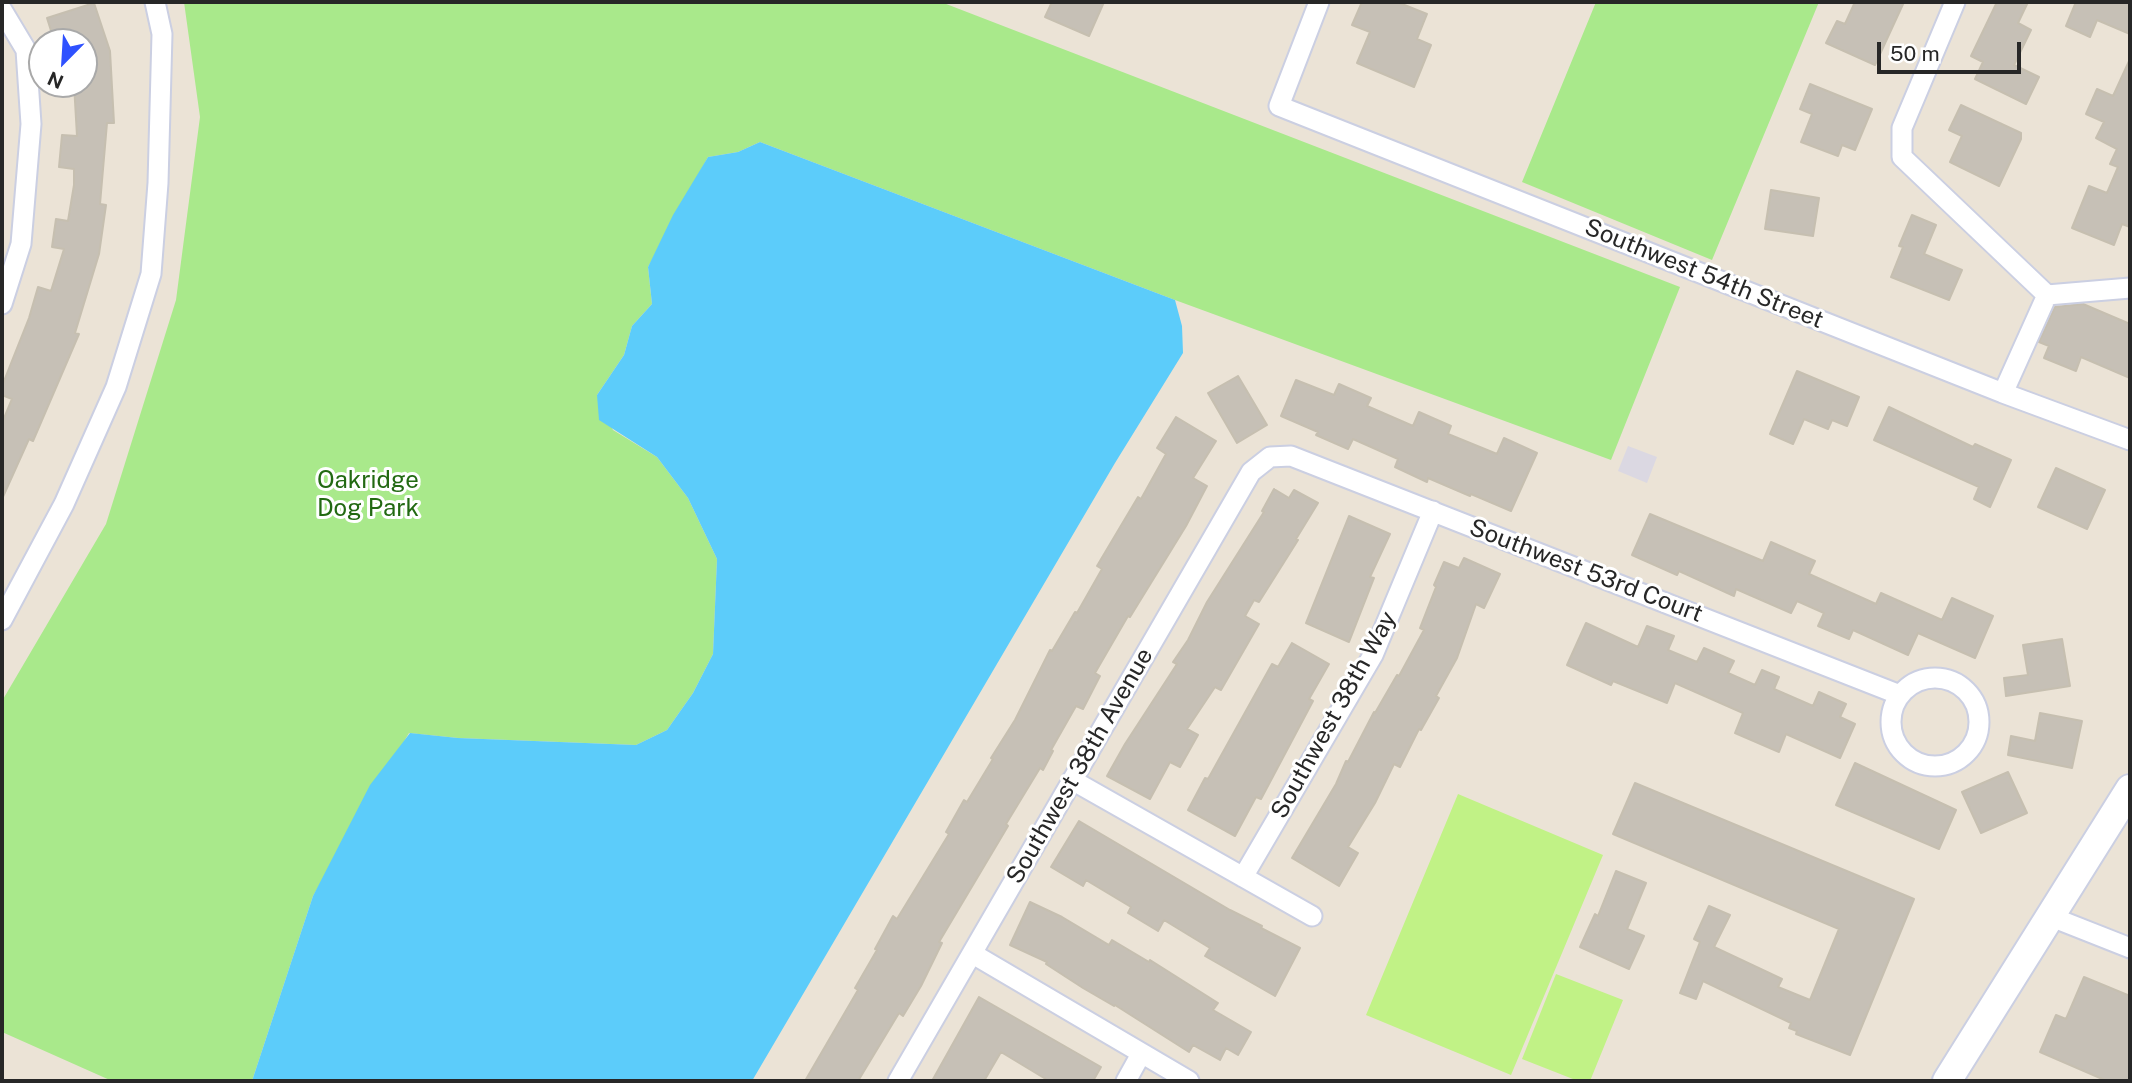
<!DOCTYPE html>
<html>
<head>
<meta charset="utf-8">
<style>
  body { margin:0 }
  #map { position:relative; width:2132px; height:1083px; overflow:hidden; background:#ebe3d6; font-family:"Public Sans",sans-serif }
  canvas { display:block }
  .frame { position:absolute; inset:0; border:4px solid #272727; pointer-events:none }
  .north { position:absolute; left:28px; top:28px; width:70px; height:70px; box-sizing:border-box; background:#fff; border:2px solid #a9a9a9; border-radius:50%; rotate:204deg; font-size:19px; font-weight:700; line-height:28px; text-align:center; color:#272727 }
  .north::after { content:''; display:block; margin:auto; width:24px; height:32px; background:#2f51ff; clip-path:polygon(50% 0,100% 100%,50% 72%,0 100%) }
  .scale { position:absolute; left:1877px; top:42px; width:144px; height:32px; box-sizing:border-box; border:4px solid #272727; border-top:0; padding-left:9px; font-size:21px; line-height:24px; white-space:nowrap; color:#272727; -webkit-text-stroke:5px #fff; paint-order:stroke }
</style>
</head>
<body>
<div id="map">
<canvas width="2132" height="1083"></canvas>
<div class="frame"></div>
<div class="north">N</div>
<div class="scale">50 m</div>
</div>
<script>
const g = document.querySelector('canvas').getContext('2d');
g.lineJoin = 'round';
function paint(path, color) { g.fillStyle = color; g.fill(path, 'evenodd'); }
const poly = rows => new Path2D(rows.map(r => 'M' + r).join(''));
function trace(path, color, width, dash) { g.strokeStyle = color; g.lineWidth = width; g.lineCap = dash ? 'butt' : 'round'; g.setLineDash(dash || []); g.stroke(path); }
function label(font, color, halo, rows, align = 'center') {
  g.font = font + ' "Public Sans",sans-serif'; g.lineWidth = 6; g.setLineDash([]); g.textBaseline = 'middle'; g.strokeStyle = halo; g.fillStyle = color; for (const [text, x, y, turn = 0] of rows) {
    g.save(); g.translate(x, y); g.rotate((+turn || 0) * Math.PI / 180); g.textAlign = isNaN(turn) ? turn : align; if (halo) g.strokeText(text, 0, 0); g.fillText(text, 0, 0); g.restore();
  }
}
paint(poly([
  [1628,446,1657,457,1647,483,1618,471]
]), '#dbd8e2');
paint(poly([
  [184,2,941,2,1680,287,1611,460,1175,300,760,142,738,152,708,157,648,267,652,304,632,326,624,355,597,395,613,430,657,457,688,498,717,559,713,654,693,693,667,730,636,745,458,738,409,733,313,896,252,1081,112,1081,2,1032,2,701,106,524,176,300,200,117],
  [1596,2,1819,2,1712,260,1522,182]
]), '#a9e98b');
paint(poly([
  [1458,794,1603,855,1511,1075,1366,1015],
  [1556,974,1623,1000,1590,1081,1578,1081,1522,1059]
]), '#c1f286');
paint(poly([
  [760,142,1175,300,1182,326,1183,353,1115,463,752,1081,252,1081,313,896,370,785,410,733,458,738,636,745,667,730,693,693,713,654,717,559,688,498,657,457,599,420,597,395,624,355,632,326,652,304,648,267,673,215,708,157,738,152]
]), '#5cccfa');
const building = poly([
  [1052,2,1104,2,1089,36,1045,17,1052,2],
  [1362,2,1397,2,1427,14,1417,39,1431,45,1414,87,1357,63,1370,32,1352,25,1362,2],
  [1855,2,1904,2,1875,65,1826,43,1837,21,1845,24,1855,2],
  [1997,2,2028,2,2018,23,2031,30,2014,65,2039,77,2026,104,1975,79,1983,62,1971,56,1997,2],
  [2076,2,2130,2,2130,34,2097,20,2090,37,2066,26,2076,2],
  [94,3,110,51,114,123,107,123,100,204,106,205,99,254,75,333,79,334,33,441,29,439,2,499,2,423,12,399,2,395,2,386,29,318,38,287,51,291,64,249,52,247,56,219,68,221,74,185,74,169,59,167,62,135,77,136,74,84,84,84,84,42,70,42,67,32,53,37,47,18,94,3],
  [2130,59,2130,227,2122,224,2114,245,2072,228,2089,186,2107,193,2118,167,2110,164,2117,149,2096,138,2104,122,2086,114,2097,89,2113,96,2130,59],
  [1810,84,1872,109,1855,150,1842,145,1838,156,1801,142,1812,114,1800,109,1810,84],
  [1961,105,2021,133,2021,139,1999,186,1950,162,1962,136,1949,130,1961,105],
  [1771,190,1819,198,1813,236,1765,229,1771,190],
  [1912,215,1936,225,1924,254,1962,270,1949,300,1891,277,1903,247,1899,246,1912,215],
  [2083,304,2130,324,2130,378,2081,357,2076,371,2044,358,2049,346,2039,342,2055,307,2083,304],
  [1797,371,1859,397,1847,426,1832,420,1828,429,1804,419,1793,444,1770,434,1797,371],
  [1238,376,1267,425,1237,443,1208,393,1238,376],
  [1296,380,1334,395,1339,384,1371,398,1367,406,1413,426,1419,412,1451,426,1448,434,1497,454,1504,438,1537,453,1511,511,1471,494,1470,496,1428,478,1427,482,1395,467,1398,459,1353,439,1348,449,1316,435,1318,432,1281,416,1296,380],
  [1889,407,1973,447,1975,444,2011,460,1990,507,1974,499,1979,487,1874,440,1889,407],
  [1176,417,1216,441,1193,478,1207,486,1186,526,1130,617,1128,616,1095,673,1100,676,1083,709,1076,706,1051,750,1053,751,1043,770,1040,768,1006,824,1008,826,939,942,942,943,921,986,903,1016,899,1013,858,1081,805,1081,858,990,855,988,877,950,875,949,893,916,897,919,949,834,946,832,964,800,967,802,993,759,991,758,1015,720,1050,650,1052,651,1075,612,1077,613,1102,569,1097,566,1138,497,1141,499,1166,454,1157,448,1176,417],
  [2056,468,2105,490,2087,529,2038,507,2056,468],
  [1274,489,1289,498,1294,490,1318,503,1296,539,1298,540,1259,602,1254,600,1245,616,1259,624,1221,690,1215,687,1187,729,1198,735,1180,767,1170,762,1150,799,1107,776,1125,744,1177,664,1173,662,1188,640,1207,602,1264,512,1262,511,1274,489],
  [1650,514,1763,561,1771,542,1815,561,1809,574,1876,604,1881,593,1942,620,1952,598,1993,616,1975,658,1918,633,1908,655,1853,630,1849,639,1818,626,1824,613,1797,601,1791,613,1736,589,1734,596,1679,571,1677,575,1632,555,1650,514],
  [1349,516,1390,534,1370,577,1374,578,1349,642,1306,623,1349,516],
  [1464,558,1500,574,1484,608,1476,604,1457,658,1436,696,1439,698,1421,730,1419,729,1400,767,1394,764,1375,803,1348,847,1358,853,1339,886,1292,858,1336,784,1346,761,1348,762,1374,712,1375,713,1397,675,1399,676,1424,630,1420,628,1436,587,1434,585,1444,562,1459,568,1464,558],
  [1586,623,1638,647,1647,626,1674,636,1668,650,1697,662,1704,648,1734,661,1728,673,1755,685,1762,670,1779,677,1774,689,1813,706,1819,692,1846,704,1840,717,1855,724,1840,758,1786,734,1779,752,1735,733,1743,713,1675,683,1667,703,1613,681,1611,685,1567,665,1586,623],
  [2062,639,2070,686,2006,696,2004,678,2028,675,2023,645,2062,639],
  [1292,643,1329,664,1309,699,1313,701,1261,799,1256,797,1235,836,1188,810,1205,778,1208,779,1272,664,1278,667,1292,643],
  [2040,713,2082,721,2072,768,2008,755,2011,736,2035,741,2040,713],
  [1855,763,1956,810,1939,849,1836,805,1855,763],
  [2008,772,2027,813,1981,833,1962,792,2008,772],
  [1635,783,1914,899,1850,1055,1796,1034,1797,1031,1789,1028,1791,1023,1703,981,1696,999,1680,993,1700,942,1694,939,1709,906,1730,915,1714,947,1782,979,1778,987,1810,1000,1839,929,1613,834,1635,783],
  [1079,821,1230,910,1262,926,1261,928,1300,948,1275,996,1205,956,1210,948,1164,920,1158,931,1128,913,1131,907,1086,880,1083,886,1051,867,1079,821],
  [1616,871,1646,883,1627,929,1644,936,1629,969,1580,947,1595,914,1598,916,1616,871],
  [1030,902,1062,917,1109,945,1112,940,1149,962,1150,960,1218,1003,1213,1010,1251,1032,1238,1055,1226,1048,1220,1060,1193,1045,1189,1052,1115,1005,1114,1006,1083,988,1046,964,1047,962,1010,945,1030,902],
  [2084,977,2130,996,2130,1081,2107,1081,2040,1052,2056,1015,2066,1019,2084,977],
  [979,997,1101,1067,1093,1081,1049,1081,1001,1052,984,1081,932,1081,979,997]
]);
paint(building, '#c6c0b6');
trace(building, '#c6bfb0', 2);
const street = poly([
  [1319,2,1279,106,2003,393,2130,440],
  [1955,2,1902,128,1902,157,2047,295],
  [2,10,26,50,31,124,21,244,2,304],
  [2047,295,2130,288],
  [2003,393,2047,295],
  [2,620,64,504,116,387,151,274,158,183,162,34,155,2],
  '1891 722a44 44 0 1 1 88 0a44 44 0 1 1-88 0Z',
  [1072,780,1312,916],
  [1243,877,1373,655,1433,511],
  [2049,916,2130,948],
  [973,954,1189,1081],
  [898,1081,1251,472,1270,457,1291,456,1900,695],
  [1126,1081,1141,1054]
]);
const secondary = poly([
  [1947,1081,2130,789]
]);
trace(street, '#cbcfe2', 23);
trace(secondary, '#cbcfe2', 32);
trace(street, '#fff', 19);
trace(secondary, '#fff', 28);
label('24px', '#272727', '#fff', [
  ["Southwest 54th Street",1704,274,22],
  ["Southwest 53rd Court",1586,571,21],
  ["Southwest 38th Way",1334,715,-61],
  ["Southwest 38th Avenue",1080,766,-60]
]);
label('24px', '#226912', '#fff', [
  ["Oakridge",368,481],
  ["Dog Park",368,509]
]);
</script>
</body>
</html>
